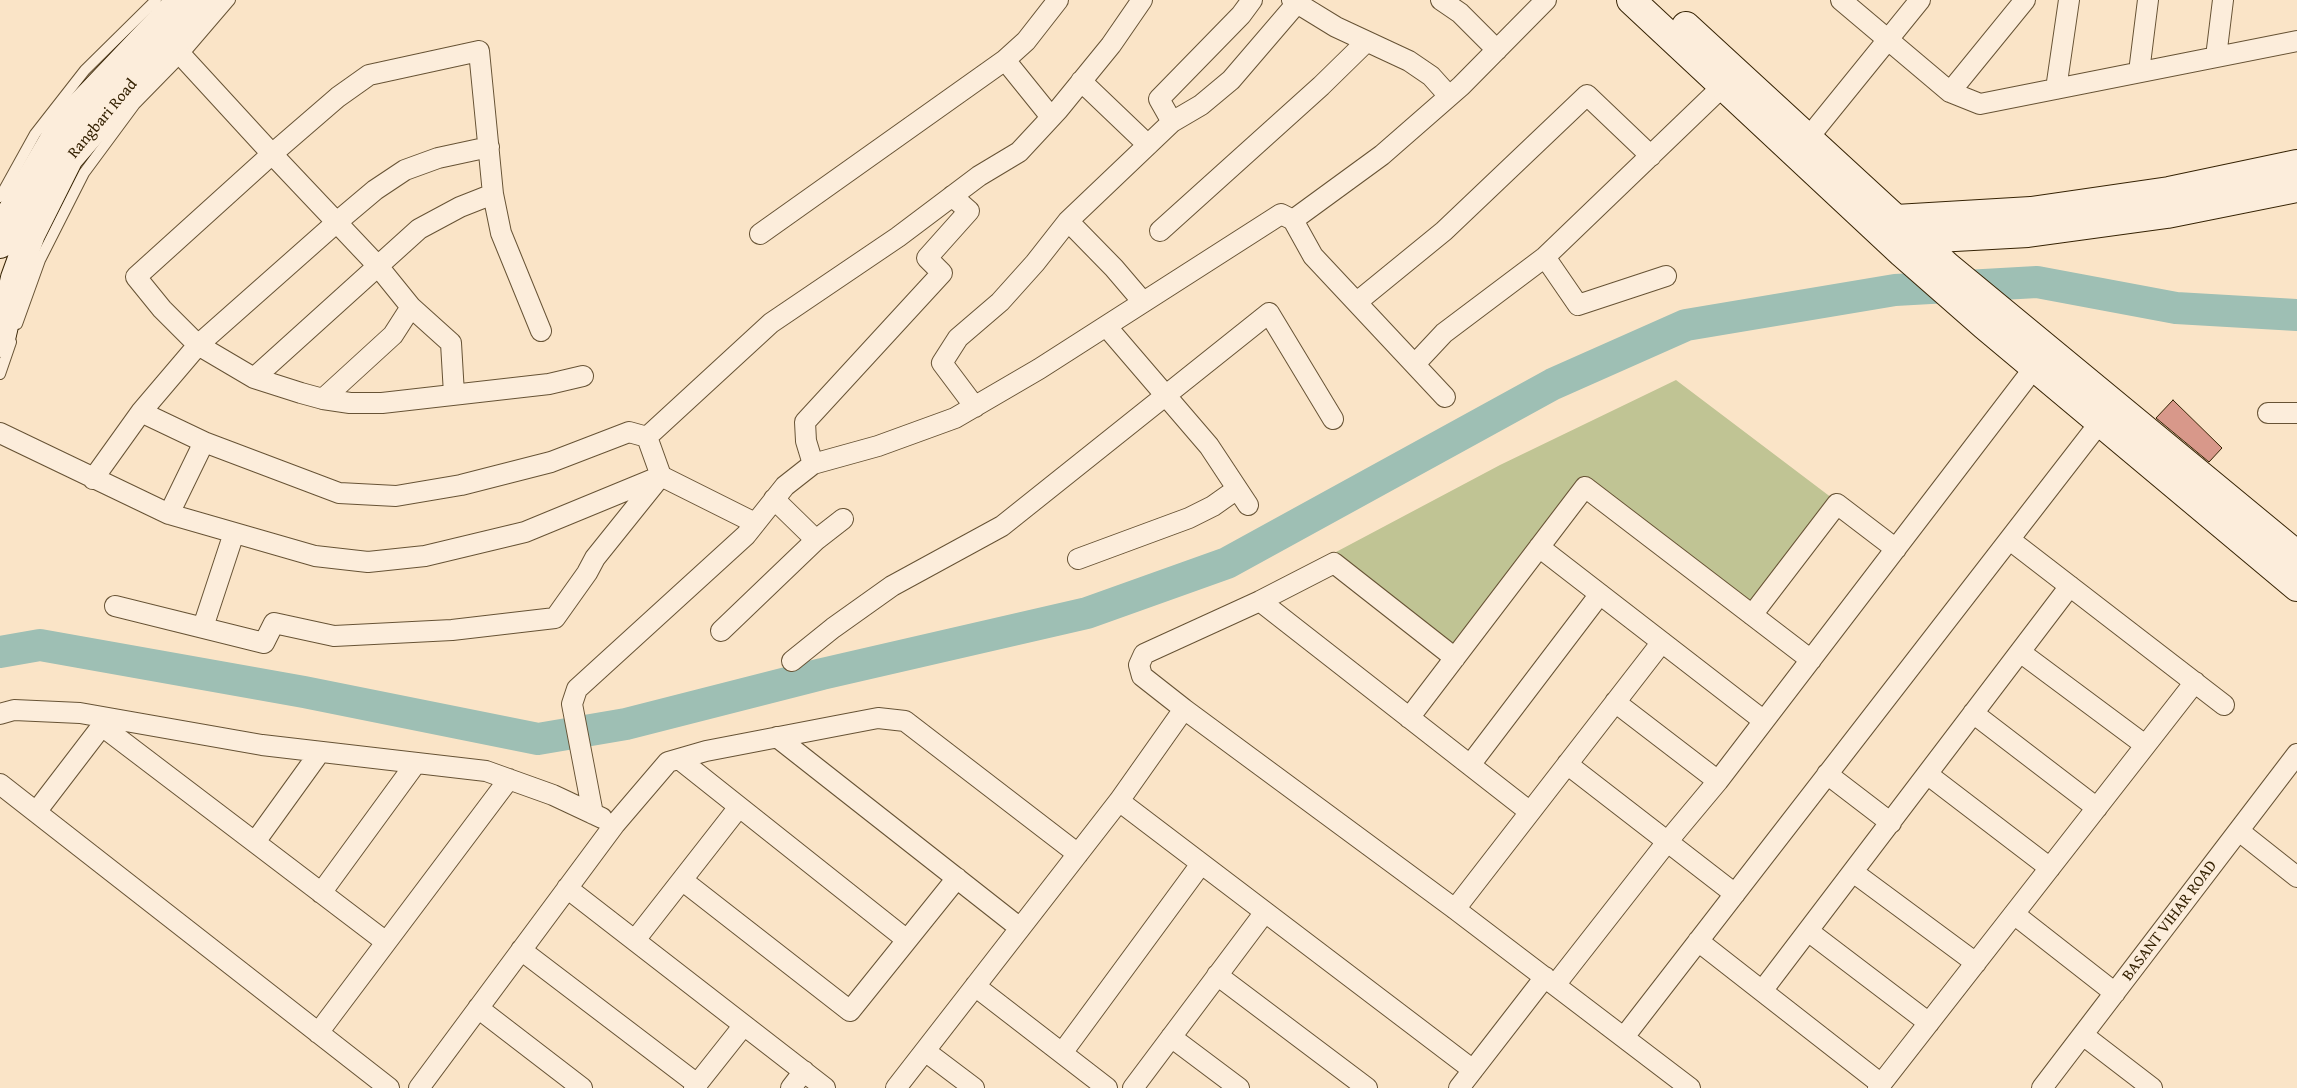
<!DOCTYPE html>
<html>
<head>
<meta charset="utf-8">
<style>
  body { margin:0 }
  canvas { display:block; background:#fae4c7 }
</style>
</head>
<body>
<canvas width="2297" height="1088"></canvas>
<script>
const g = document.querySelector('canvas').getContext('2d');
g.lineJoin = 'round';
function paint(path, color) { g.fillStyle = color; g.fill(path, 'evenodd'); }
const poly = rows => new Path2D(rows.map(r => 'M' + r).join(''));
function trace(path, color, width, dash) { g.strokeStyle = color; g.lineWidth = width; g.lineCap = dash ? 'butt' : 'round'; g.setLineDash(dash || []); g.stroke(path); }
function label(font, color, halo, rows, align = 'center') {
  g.font = font + ' "Gentium Book Plus",serif'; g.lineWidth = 4; g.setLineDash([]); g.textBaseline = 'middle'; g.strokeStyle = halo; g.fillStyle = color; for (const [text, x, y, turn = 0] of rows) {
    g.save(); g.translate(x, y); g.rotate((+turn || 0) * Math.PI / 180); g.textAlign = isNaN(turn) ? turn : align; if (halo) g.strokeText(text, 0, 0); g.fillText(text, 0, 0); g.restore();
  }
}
paint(poly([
  [1676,380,1832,498,1751,605,1582,476,1453,643,1336,552,1500,465]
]), '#c0c494');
trace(poly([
  [0,652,40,645,304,692,538,739,626,724,822,674,1087,613,1227,563,1553,384,1686,325,1895,290,2037,282,2176,308,2297,315]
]), '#9ebfb4', 32);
const building = poly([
  [2173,400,2222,448,2209,462,2156,418,2173,400]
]);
paint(building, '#d8988a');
trace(building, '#362304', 1);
const lane = poly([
  [0,197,35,134,85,70,156,0],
  [17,324,40,260,84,173,135,104,182,56,230,0],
  [0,374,11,342]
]);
const street = poly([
  [1292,0,1336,27,1409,61,1431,76,1449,96],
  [1441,0,1460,13,1497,50],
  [1841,0,1950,92,1980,104,2297,41],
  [182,56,272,154,377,265,411,307,451,343,454,394],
  [2216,57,2223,0],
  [1005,60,1051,117],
  [2139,72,2148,0],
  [1081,81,1148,145],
  [2056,89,2069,0],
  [1950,92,2025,0],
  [1172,122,1159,99,1241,15,1252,0],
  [1800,148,1920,0],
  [1293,220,1313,256,1445,397],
  [1068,221,1114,268,1143,302],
  [1160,231,1321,86,1366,42],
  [760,234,1005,60,1026,41,1058,0],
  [1545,257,1578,305,1666,276],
  [1357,302,1444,231,1587,95,1651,156],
  [1106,326,1209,446,1248,505],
  [541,331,501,233,493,194,479,51,369,75,338,97,272,154,136,277,162,309,198,345,254,378,301,393,323,399,350,403,382,403,549,384,583,376],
  [1415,364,1444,333,1545,257,1723,86],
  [254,378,419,229,460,207,493,194],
  [323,399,393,335,411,307],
  [975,407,942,363,958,338,1000,302,1035,263,1068,221,1172,122,1201,105,1231,80,1297,3],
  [141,412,204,442,339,493,396,496,461,485,551,462,629,432,647,437],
  [2268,413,2297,413],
  [0,433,169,514,315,556,368,562,425,556,525,532,661,476],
  [813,464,806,441,805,422,942,273,927,258,969,211,952,196],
  [93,479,141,412,198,345,337,222,375,190,405,170,438,158,489,147],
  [774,499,816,540],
  [169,514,204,442],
  [755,523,661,476,647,437,771,323,898,237,979,176,1019,152,1058,110,1111,45,1142,0],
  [2010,540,2224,705],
  [1539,547,1764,721],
  [1078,559,1189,518,1213,506,1237,489],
  [1260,601,1530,812],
  [115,606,264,643,274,623,334,636,452,630,555,618,587,573,595,558,660,477],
  [1752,615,1837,504,1896,549],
  [203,627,234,533],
  [721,631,816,540,843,519],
  [2020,652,2145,745],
  [1455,658,1334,563,1260,601,1144,654,1139,665,1142,676,1184,709,1455,909,1690,1088],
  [792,661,833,628,892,586,1002,526,1269,313,1333,419],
  [1615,702,1718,781],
  [1973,713,2097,808],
  [0,714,14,710,80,713,262,745,486,771,553,795,602,818],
  [1409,718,1585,487,1811,660],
  [102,726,386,942],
  [777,737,1020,928],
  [679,759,907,940],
  [1567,764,1735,894],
  [1470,765,1600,594],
  [1827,774,1891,823],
  [1927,774,2050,868],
  [0,784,389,1088],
  [1119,801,1473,1070],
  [36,812,108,718],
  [593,814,572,704,577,689,746,535,785,486,813,464,878,446,955,418,1039,369,1281,214,1293,220,1382,155,1461,86,1546,0],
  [2239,831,2297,877],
  [255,842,320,752],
  [1853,872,1976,963],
  [682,880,850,1011,957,878],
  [567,888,825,1088],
  [321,893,416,763],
  [1455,909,1662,642],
  [2014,914,2115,993],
  [1808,931,1929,1023],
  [635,940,739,807],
  [1698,941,1881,1084],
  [521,950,697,1084],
  [1217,975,1367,1088],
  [1555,985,1667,842,1718,781,2034,368],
  [975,986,1107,1088],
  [1762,991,2070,586],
  [478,1008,582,1088],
  [318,1033,509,779],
  [2083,1035,2152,1088],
  [1171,1037,1239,1088],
  [1624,1037,2108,412],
  [925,1051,974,1088],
  [1062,1053,1201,864],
  [419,1088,615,824,668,762,706,751,836,726,878,718,905,721,1078,854],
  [694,1088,744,1025],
  [791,1088,804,1071],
  [896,1088,1119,801,1184,709],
  [1133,1088,1265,912],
  [1459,1088,1545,977],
  [1878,1088,2195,682],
  [2042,1088,2297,754]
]);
const secondary = poly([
  [1631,0,1902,253,1984,325,2297,587],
  [1686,26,1947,266,2297,555],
  [2297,164,2169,191,2031,211,1896,219,1887,238,1918,239,2028,233,2167,214,2297,188],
  [0,244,8,218,63,124,181,0],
  [0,343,15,278,31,234,69,158,169,42,211,0]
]);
trace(lane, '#675335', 12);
trace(street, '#675335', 22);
trace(secondary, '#362304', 30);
trace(lane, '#fceddb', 10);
trace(street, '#fceddb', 20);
trace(secondary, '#fceddb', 28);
label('16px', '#362304', '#fceddb', [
  ["Rangbari Road",103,119,-50],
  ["BASANT VIHAR ROAD",2170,921,-53]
]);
</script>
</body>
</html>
